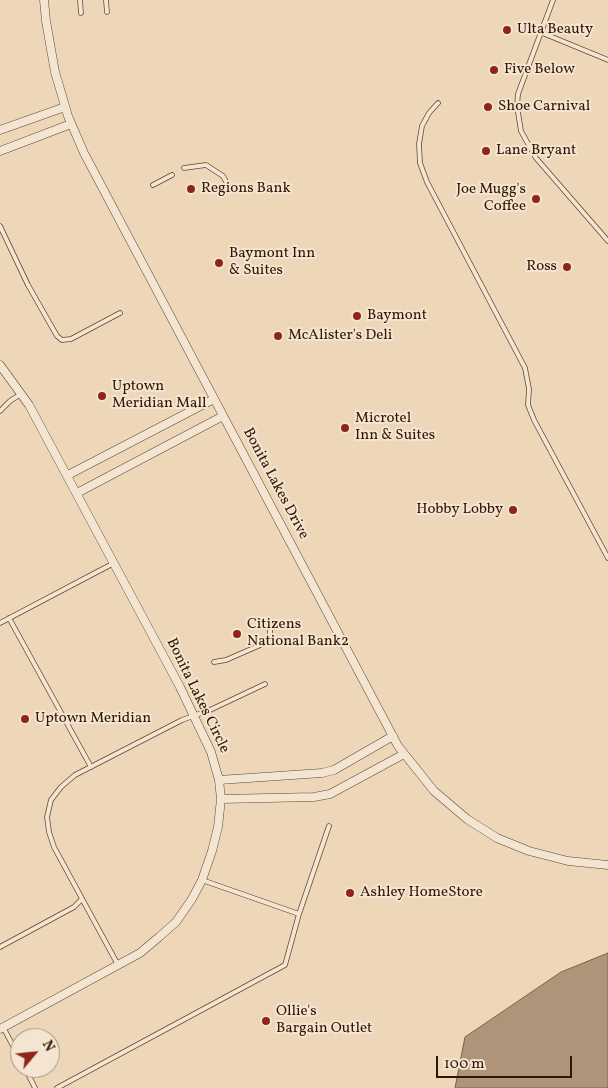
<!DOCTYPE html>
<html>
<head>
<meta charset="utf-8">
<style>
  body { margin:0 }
  #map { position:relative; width:608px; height:1088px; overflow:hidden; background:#edd7b8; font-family:Vollkorn,serif }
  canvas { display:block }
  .north { position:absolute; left:10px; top:1028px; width:50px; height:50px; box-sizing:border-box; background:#f3e5d1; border:1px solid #a6927e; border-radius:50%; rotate:62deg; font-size:14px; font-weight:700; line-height:20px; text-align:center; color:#331601 }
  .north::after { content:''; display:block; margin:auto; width:18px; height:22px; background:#8f2418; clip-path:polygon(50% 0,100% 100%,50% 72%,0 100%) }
  .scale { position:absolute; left:436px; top:1056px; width:136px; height:22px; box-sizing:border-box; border:2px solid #331601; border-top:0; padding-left:6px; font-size:15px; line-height:18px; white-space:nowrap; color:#331601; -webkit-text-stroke:4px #f3e5d1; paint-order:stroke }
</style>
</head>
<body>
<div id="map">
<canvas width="608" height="1088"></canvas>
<div class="north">N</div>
<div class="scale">100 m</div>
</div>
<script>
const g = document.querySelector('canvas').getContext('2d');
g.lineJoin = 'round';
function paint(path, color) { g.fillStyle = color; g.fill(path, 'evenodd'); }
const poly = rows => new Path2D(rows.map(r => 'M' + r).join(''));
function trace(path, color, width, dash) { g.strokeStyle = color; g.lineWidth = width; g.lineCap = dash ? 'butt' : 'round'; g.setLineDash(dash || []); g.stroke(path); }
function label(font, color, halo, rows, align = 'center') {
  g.font = font + ' Vollkorn,serif'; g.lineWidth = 4; g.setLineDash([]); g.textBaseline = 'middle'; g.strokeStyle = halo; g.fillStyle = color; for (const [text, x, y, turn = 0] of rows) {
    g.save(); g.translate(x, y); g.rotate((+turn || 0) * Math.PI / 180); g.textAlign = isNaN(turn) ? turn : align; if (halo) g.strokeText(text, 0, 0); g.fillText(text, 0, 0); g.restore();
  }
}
const water = poly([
  [608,953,608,1088,455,1088,465,1037,561,972,608,953]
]);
paint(water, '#ae957a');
trace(water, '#7d624a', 1);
const lane = poly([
  [80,0,81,13],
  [106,0,107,12],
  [553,0,518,94,517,106,521,131,536,158,608,241],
  [540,32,608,60],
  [438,103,429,113,422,126,419,144,420,163,427,182,525,368,529,389,528,405,534,420,608,558],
  [184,168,206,165,223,176,229,187],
  [153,185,172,175],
  [0,226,28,285,57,336,62,340,71,339,120,313],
  [0,411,10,401,21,394],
  [9,618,91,767],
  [0,623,114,563],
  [214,662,226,660,265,643,270,636,270,627],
  [202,880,299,914],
  [0,947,74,907,82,899],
  [118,965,54,847,49,832,47,817,51,800,61,787,75,775,182,720,210,710,265,684],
  [3,1027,20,1059],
  [25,1068,35,1088],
  [57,1088,285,965,299,914,329,826]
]);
const street = poly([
  [44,0,46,21,55,72,68,116,84,153,398,746,434,791,467,819,497,838,529,851,568,861,608,865],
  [0,130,65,107],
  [0,151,71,124],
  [0,365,29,405,180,687,211,752,219,780,221,799,218,827,212,851,202,880,192,899,176,922,159,937,140,953,0,1029],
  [68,475,214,399],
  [77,493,223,416],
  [219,780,322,773,334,770,393,736],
  [221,799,314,797,330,794,404,754]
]);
trace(lane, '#62462f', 5.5);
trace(street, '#62462f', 9);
trace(lane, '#f3e5d1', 4);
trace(street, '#f3e5d1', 8);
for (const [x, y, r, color] of [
  [507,30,5,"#8f2418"],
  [494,70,5,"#8f2418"],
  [488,107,5,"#8f2418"],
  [486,151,5,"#8f2418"],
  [191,189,5,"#8f2418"],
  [536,199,5,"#8f2418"],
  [219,263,5,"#8f2418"],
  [567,267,5,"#8f2418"],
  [357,316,5,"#8f2418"],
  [278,336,5,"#8f2418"],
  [102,396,5,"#8f2418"],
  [345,428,5,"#8f2418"],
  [513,510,5,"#8f2418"],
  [237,634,5,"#8f2418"],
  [25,719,5,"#8f2418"],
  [350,893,5,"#8f2418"],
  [266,1021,5,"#8f2418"]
]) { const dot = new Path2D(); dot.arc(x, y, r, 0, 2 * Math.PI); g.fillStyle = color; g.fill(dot); trace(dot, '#f3e5d1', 2); }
label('15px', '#331601', '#f3e5d1', [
  ["Ulta Beauty",517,30],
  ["Five Below",504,70],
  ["Shoe Carnival",498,107],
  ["Lane Bryant",496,151],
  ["Regions Bank",201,189],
  ["Joe Mugg's",526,190,"right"],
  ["Coffee",526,207,"right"],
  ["Baymont Inn",229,254],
  ["& Suites",229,271],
  ["Ross",557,267,"right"],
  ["Baymont",367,316],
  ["McAlister's Deli",288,336],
  ["Uptown",112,387],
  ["Meridian Mall",112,404],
  ["Microtel",355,419],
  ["Inn & Suites",355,436],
  ["Hobby Lobby",503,510,"right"],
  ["Citizens",247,625],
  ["National Bank2",247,642],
  ["Uptown Meridian",35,719],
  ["Ashley HomeStore",360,893],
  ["Ollie's",276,1012],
  ["Bargain Outlet",276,1029]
], 'left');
label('15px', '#331601', '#f3e5d1', [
  ["Bonita Lakes Drive",275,484,62],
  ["Bonita Lakes Circle",197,696,64]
]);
</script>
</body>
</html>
